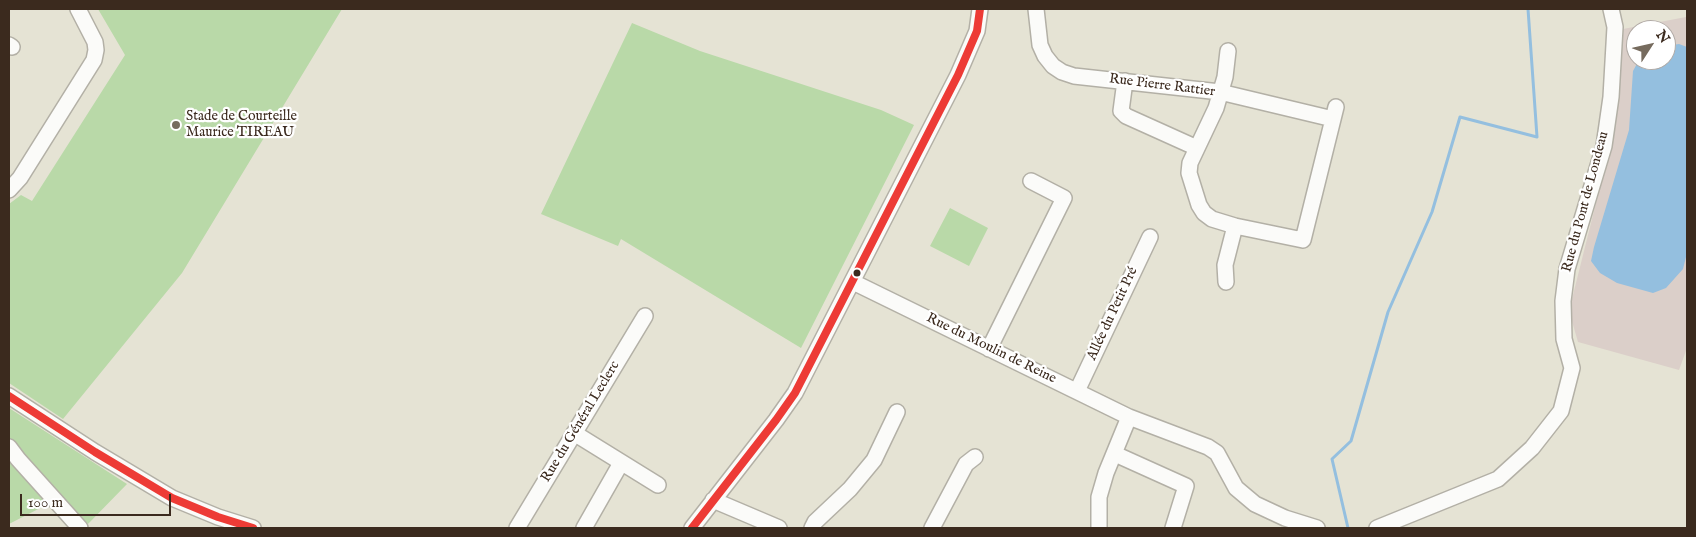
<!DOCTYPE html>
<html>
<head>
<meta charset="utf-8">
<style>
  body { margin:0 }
  #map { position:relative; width:1696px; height:537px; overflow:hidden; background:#e5e3d4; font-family:"IM FELL English",serif }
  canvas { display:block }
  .frame { position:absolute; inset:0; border:10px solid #3b2a1e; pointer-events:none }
  .north { position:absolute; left:1626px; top:20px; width:50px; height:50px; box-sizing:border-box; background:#fff; border:1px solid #b1aaa5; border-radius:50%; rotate:55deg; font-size:14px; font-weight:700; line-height:20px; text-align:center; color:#3b2a1e }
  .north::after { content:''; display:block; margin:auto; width:18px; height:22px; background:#766b5e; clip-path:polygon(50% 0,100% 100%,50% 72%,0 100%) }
  .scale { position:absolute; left:20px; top:494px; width:151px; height:22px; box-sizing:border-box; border:2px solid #3b2a1e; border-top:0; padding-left:6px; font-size:15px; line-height:18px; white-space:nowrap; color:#3b2a1e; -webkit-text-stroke:4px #fff; paint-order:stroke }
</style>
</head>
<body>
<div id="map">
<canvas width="1696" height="537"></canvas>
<div class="frame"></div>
<div class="north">N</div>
<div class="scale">100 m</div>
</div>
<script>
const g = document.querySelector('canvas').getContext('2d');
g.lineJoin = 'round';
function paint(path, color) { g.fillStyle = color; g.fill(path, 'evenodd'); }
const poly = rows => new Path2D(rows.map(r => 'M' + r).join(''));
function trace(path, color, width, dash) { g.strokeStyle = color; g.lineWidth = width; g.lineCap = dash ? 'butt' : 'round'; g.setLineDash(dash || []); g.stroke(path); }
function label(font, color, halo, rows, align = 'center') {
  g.font = font + ' "IM FELL English",serif'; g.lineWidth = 4.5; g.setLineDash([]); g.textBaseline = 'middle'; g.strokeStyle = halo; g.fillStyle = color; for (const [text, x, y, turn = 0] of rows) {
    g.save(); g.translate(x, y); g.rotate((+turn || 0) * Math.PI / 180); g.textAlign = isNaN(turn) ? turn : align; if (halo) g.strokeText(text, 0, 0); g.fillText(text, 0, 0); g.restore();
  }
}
paint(poly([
  [1687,12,1687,348,1679,370,1578,342,1569,311,1612,139,1623,29,1686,17],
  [1636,30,1666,30,1666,60,1636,60]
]), '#dbcfc9');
paint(poly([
  [98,9,342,9,182,273,63,419,9,383,9,204,21,195,32,201,125,55],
  [632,23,700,51,881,110,914,125,801,348,621,239,618,246,541,214],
  [950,208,988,228,969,266,930,246],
  [9,408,127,484,88,524,72,513,9,437],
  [9,454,50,503,9,524]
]), '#b9d9a8');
paint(poly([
  [1679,44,1687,47,1687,253,1683,269,1666,288,1653,293,1617,283,1600,273,1591,261,1594,247,1629,130,1633,71,1639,60,1666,60,1666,46]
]), '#94bfdf');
trace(poly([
  [1348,528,1332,459,1351,441,1388,312,1432,212,1460,117,1537,137,1528,9]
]), '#94bfdf', 3);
const minor = poly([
  [1036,9,1040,45,1045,56,1053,66,1062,72,1074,76,1220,92,1333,119],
  [9,45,12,47],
  [1228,51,1225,77,1216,108,1190,163,1189,173,1199,205,1204,213,1212,219,1235,226,1303,240,1336,107],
  [1125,81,1121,111,1126,116,1197,148],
  [9,190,20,178,94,60,96,50,95,42,78,9],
  [853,282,1129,417,1208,447,1217,453,1236,488,1255,504,1285,518,1317,528],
  [1226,282,1225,265,1235,226],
  [989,349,1064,198,1031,181],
  [1077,391,1150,237],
  [9,396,95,452,172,498,218,517,253,528],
  [574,433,658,485],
  [9,447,18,459,80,528],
  [1115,454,1186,486,1173,528],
  [713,500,779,528],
  [517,528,645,316],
  [584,528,621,463],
  [692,528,776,420,795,393,958,75,977,31,980,9],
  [812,528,815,522,850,489,874,460,897,412],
  [932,528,966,464,975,457],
  [1099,528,1099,497,1106,473,1129,417],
  [1377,528,1498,479,1532,448,1561,411,1572,368,1564,339,1563,301,1567,269,1604,146,1611,97,1615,27,1611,9]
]);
trace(minor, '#b3b0a6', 18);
trace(minor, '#fbfbf9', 15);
trace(poly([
  [9,396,95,452,172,498,218,517,253,528],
  [692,528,776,420,795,393,958,75,977,31,980,9]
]), '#ed3b36', 8);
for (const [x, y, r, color] of [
  [176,125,5,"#766b5e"],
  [857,273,4.5,"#3b2a1e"]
]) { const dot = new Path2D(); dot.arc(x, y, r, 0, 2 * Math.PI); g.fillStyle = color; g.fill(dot); trace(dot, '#fff', 2); }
label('14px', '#3b2a1e', '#fff', [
  ["Rue Pierre Rattier",1162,86,7],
  ["Rue du Pont de Londeau",1586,202,-75],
  ["Allée du Petit Pré",1113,314,-65],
  ["Rue du Moulin de Reine",991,349,26],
  ["Rue du Général Leclerc",581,422,-59]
]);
label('14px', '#3b2a1e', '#fff', [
  ["Stade de Courteille",186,117],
  ["Maurice TIREAU",186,133]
], 'left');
</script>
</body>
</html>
